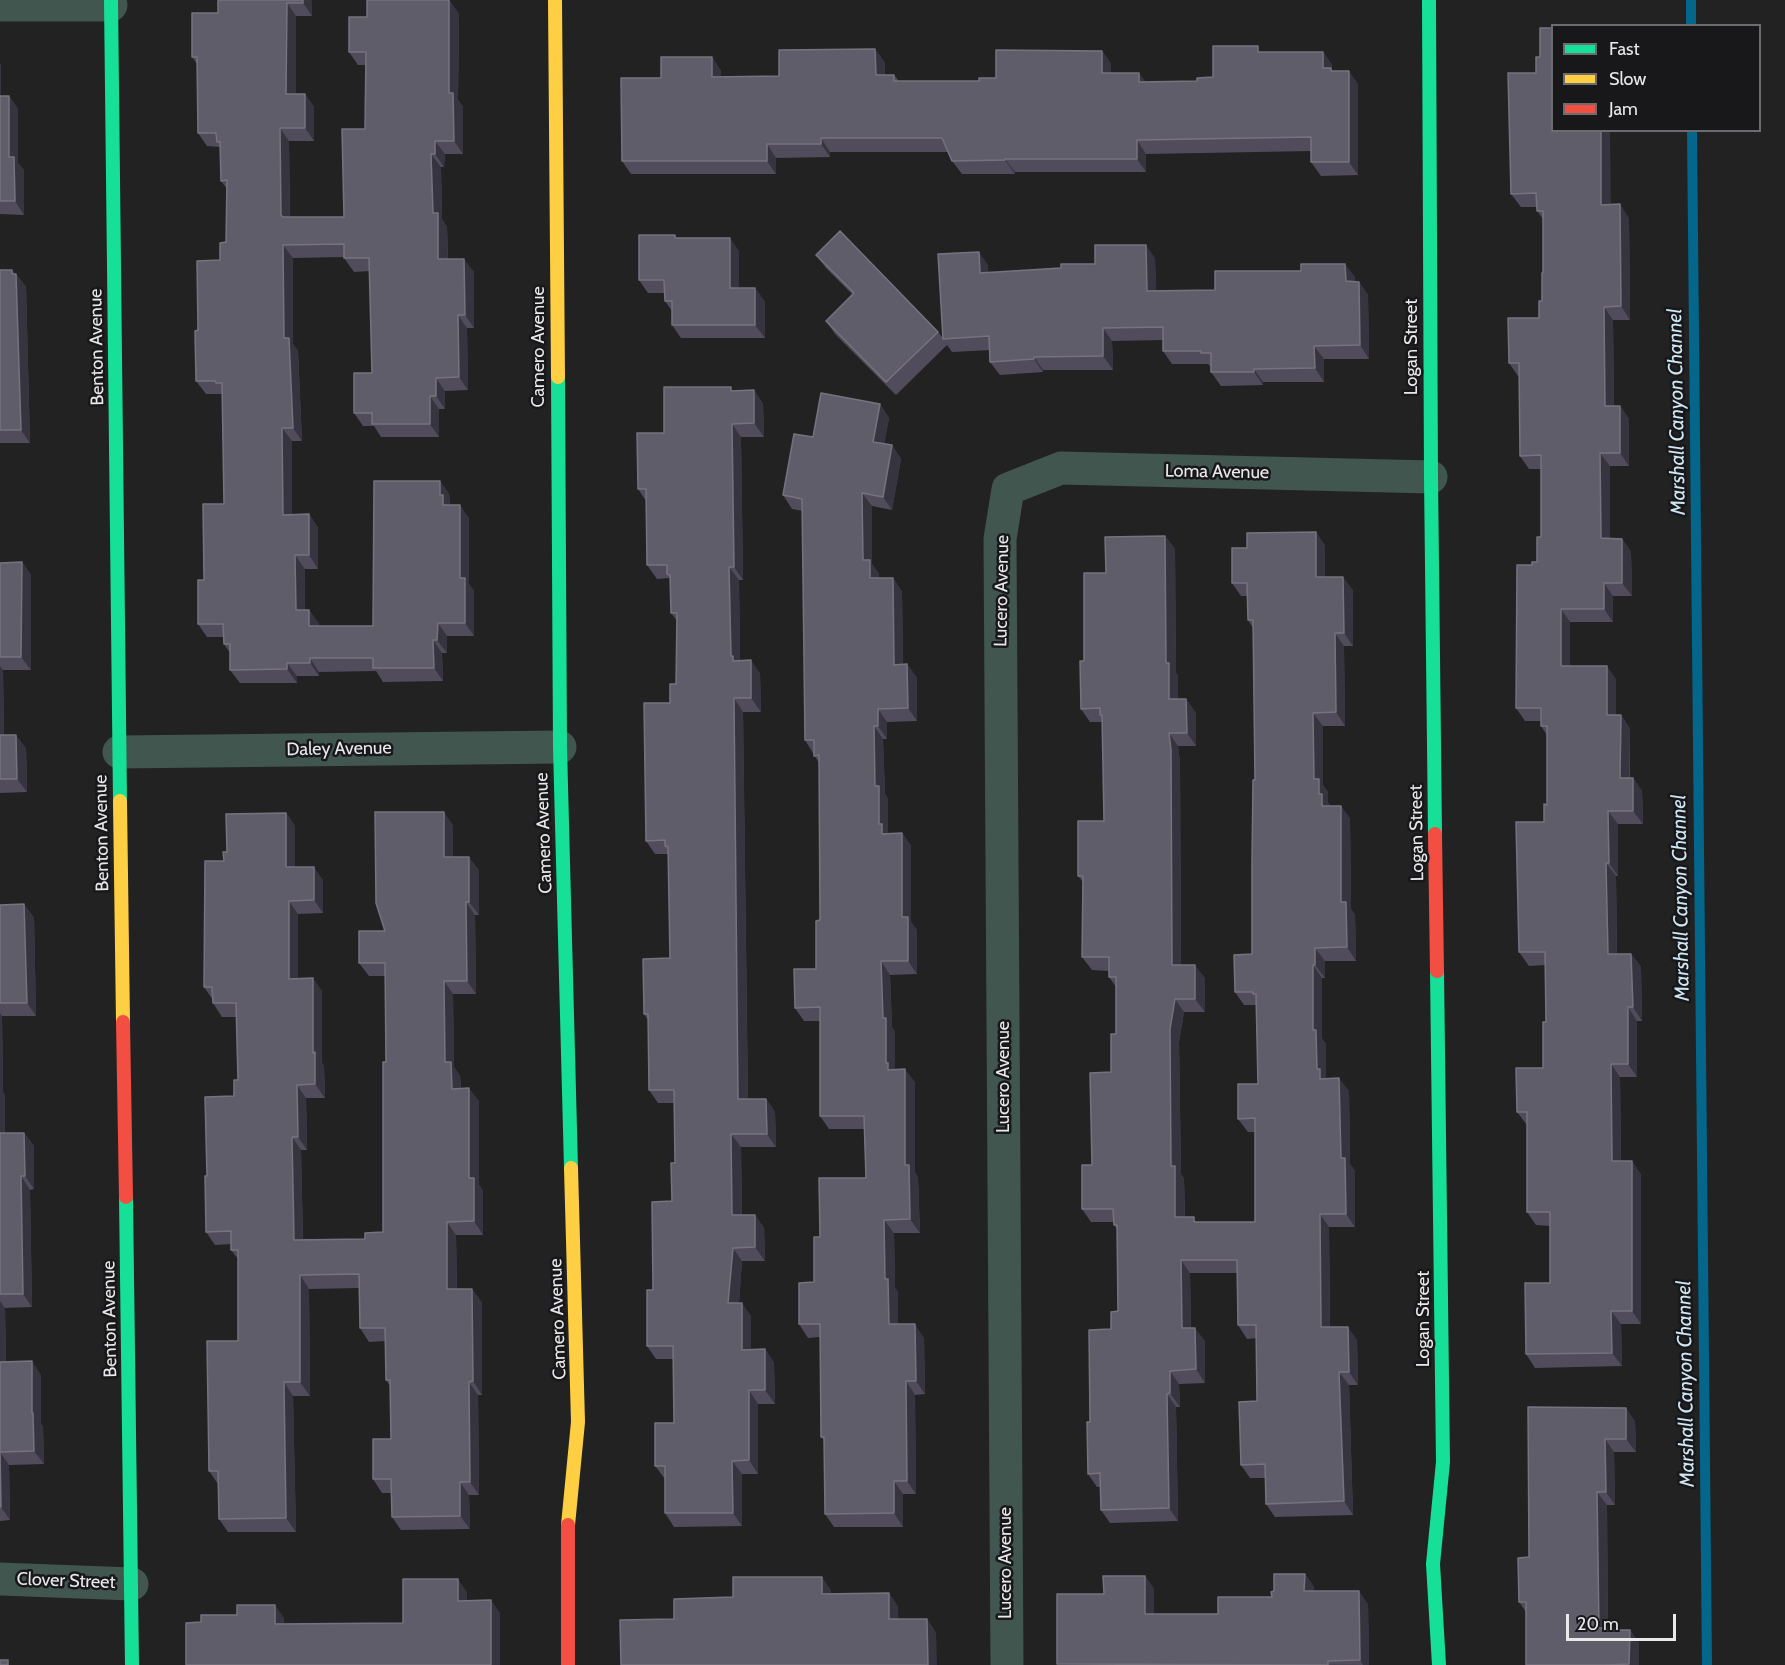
<!DOCTYPE html>
<html>
<head>
<meta charset="utf-8">
<style>
  body { margin:0 }
  #map { position:relative; width:1785px; height:1665px; overflow:hidden; background:#222223; font-family:Cabin,sans-serif }
  canvas { display:block }
  .legend { position:absolute; left:1551px; top:24px; width:210px; height:108px; box-sizing:border-box; background:#18181a; border:2px solid #6c6c6e; margin:0; padding:8px 10px; list-style:none; font-size:18px; color:#e9e9eb }
  .legend li { display:flex; align-items:center; gap:12px; height:30px }
  .legend b { width:30px; border:2px solid #6c6c6e }
  .scale { position:absolute; left:1566px; top:1614px; width:110px; height:27px; box-sizing:border-box; border:3px solid #e9e9eb; border-top:0; padding-left:8px; font-size:18px; line-height:21px; white-space:nowrap; color:#e9e9eb; -webkit-text-stroke:4px #18181a; paint-order:stroke }
</style>
</head>
<body>
<div id="map">
<canvas width="1785" height="1665"></canvas>
<ul class="legend">
<li><b style="height:8px;background:#16e098"></b>Fast</li>
<li><b style="height:8px;background:#ffcf43"></b>Slow</li>
<li><b style="height:8px;background:#f24e42"></b>Jam</li>
</ul>
<div class="scale">20 m</div>
</div>
<script>
const g = document.querySelector('canvas').getContext('2d');
g.lineJoin = 'round';
const poly = rows => new Path2D(rows.map(r => 'M' + r).join(''));
function trace(path, color, width, dash) { g.strokeStyle = color; g.lineWidth = width; g.lineCap = dash ? 'butt' : 'round'; g.setLineDash(dash || []); g.stroke(path); }
function paint(path, color) { g.fillStyle = color; g.fill(path, 'evenodd'); }
function label(font, color, halo, rows, align = 'center') {
  g.font = font + ' Cabin,sans-serif'; g.lineWidth = 5; g.setLineDash([]); g.textBaseline = 'middle'; g.strokeStyle = halo; g.fillStyle = color; for (const [text, x, y, turn = 0] of rows) {
    g.save(); g.translate(x, y); g.rotate((+turn || 0) * Math.PI / 180); g.textAlign = isNaN(turn) ? turn : align; if (halo) g.strokeText(text, 0, 0); g.fillText(text, 0, 0); g.restore();
  }
}
trace(poly([
  [1691,0,1691,26],
  [1692,130,1707,1665]
]), '#03668a', 10);
trace(poly([
  [0,5,111,5],
  [119,752,560,747],
  [0,1579,132,1584],
  [1007,1665,1000,539,1008,489,1061,468,1431,477]
]), '#41564f', 33);
trace(poly([
  [111,0,120,801],
  [1429,0,1431,477,1435,834],
  [558,377,560,747,571,1168],
  [1437,971,1443,1462,1433,1564,1439,1665],
  [126,1197,132,1665]
]), '#16e098', 14);
trace(poly([
  [555,0,558,377],
  [120,801,123,1022],
  [568,1525,578,1422,571,1168]
]), '#ffcf43', 14);
trace(poly([
  [1435,834,1437,971],
  [123,1022,126,1197],
  [568,1525,568,1665]
]), '#f24e42', 14);
paint(poly([
  [218,0,312,0,312,16,296,16,296,94,305,94,314,107,314,141,289,141,290,217,344,217,365,129,365,65,358,65,349,52,367,17,449,0,459,14,458,100,463,107,463,154,445,154,444,167,441,167,442,219,447,227,448,259,474,272,474,328,467,328,468,390,445,391,445,409,439,409,439,437,381,437,374,426,363,426,354,413,372,373,370,271,354,272,344,258,344,257,293,258,293,344,298,351,302,441,292,441,292,515,309,514,318,528,318,569,305,569,305,610,309,610,319,624,319,626,373,626,440,481,449,494,450,505,469,518,469,584,474,591,474,636,447,636,447,653,442,653,443,681,383,682,376,671,319,672,319,676,297,676,297,683,240,683,230,670,230,653,224,644,224,637,207,637,198,624,204,580,224,504,222,394,206,394,196,381,198,330,226,242,227,189,221,181,220,147,207,146,198,133,197,64,192,57,218,13],
  [875,49,885,63,885,75,894,75,899,81,979,81,996,78,1102,51,1111,64,1111,73,1145,82,1197,81,1213,77,1262,52,1323,52,1332,65,1332,70,1333,71,1358,84,1358,175,1321,176,1311,162,1311,151,1146,154,1146,172,1015,172,1015,174,962,174,952,161,948,152,830,152,830,157,776,158,776,174,631,174,622,161,661,78,712,57,721,71,721,77,779,76],
  [0,64,1,65,1,96,9,96,18,109,18,163,24,170,24,215,0,214],
  [1552,130,1610,130,1610,205,1629,218,1630,320,1613,320,1614,406,1620,406,1629,419,1629,466,1610,466,1610,538,1622,539,1631,552,1632,596,1613,596,1613,622,1570,622,1570,666,1616,679,1616,715,1621,715,1630,729,1630,778,1633,778,1642,791,1643,824,1618,824,1618,876,1616,876,1617,954,1631,954,1641,967,1642,1021,1637,1021,1637,1077,1620,1077,1621,1161,1641,1174,1641,1324,1621,1324,1622,1366,1535,1368,1526,1354,1550,1283,1550,1226,1536,1225,1527,1212,1527,1125,1517,1112,1543,1068,1546,1022,1545,965,1529,966,1519,952,1547,805,1547,735,1541,726,1541,721,1525,721,1516,708,1532,565,1537,562,1541,537,1541,469,1529,469,1520,456,1520,376,1518,376,1509,363,1539,318,1542,301,1543,273,1543,219,1537,211,1537,207,1521,207,1511,194],
  [678,238,739,251,739,288,755,288,765,302,765,338,681,338,672,325,672,311,665,301,665,293,648,293,639,280],
  [816,255,938,332,943,338,988,265,988,273,1061,268,1155,258,1156,291,1215,290,1355,277,1355,281,1359,282,1368,295,1369,359,1324,359,1324,382,1263,382,1263,385,1221,386,1211,372,1211,367,1208,364,1172,364,1163,351,1163,340,1112,341,1113,370,1043,370,1043,372,1000,375,990,362,990,350,952,352,947,345,896,395,835,334,826,321,853,295,826,268],
  [0,270,12,270,15,274,16,274,26,287,30,443,0,443],
  [754,390,763,404,764,437,741,437,743,580,739,580,740,660,760,673,761,712,743,712,748,1099,766,1099,775,1112,776,1147,741,1147,742,1215,755,1215,764,1228,765,1261,742,1261,739,1303,751,1316,751,1350,765,1349,774,1363,775,1404,758,1404,758,1474,742,1474,742,1526,674,1527,665,1513,665,1479,655,1466,674,1423,673,1359,656,1359,647,1346,653,1290,672,1201,675,1163,674,1103,658,1103,649,1090,648,1020,644,1014,670,958,668,854,655,854,646,841,670,703,676,684,677,621,671,613,670,579,669,578,657,579,647,565,646,501,638,489,664,433,734,391],
  [880,404,889,418,884,444,892,445,901,459,892,510,872,506,872,564,879,574,879,578,893,578,902,592,903,664,907,664,917,678,917,721,887,722,887,739,883,739,885,794,888,799,888,833,902,833,911,846,911,922,917,930,917,974,890,975,892,1027,895,1032,895,1069,915,1082,915,1172,918,1178,920,1233,894,1233,895,1288,898,1292,898,1324,924,1338,925,1394,915,1395,916,1494,903,1494,903,1527,834,1527,825,1514,824,1440,821,1437,820,1337,808,1338,799,1324,814,1282,820,1237,866,1178,864,1129,829,1129,820,1116,820,1021,804,1021,795,1008,816,969,820,920,819,763,805,740,803,511,792,509,783,495],
  [1316,532,1325,546,1325,577,1353,590,1353,646,1344,646,1345,726,1323,726,1323,785,1328,792,1328,803,1331,806,1341,806,1350,819,1351,909,1355,915,1356,961,1325,961,1325,978,1322,978,1322,1039,1326,1044,1326,1078,1349,1091,1350,1164,1355,1171,1355,1227,1329,1227,1330,1327,1357,1340,1358,1385,1349,1385,1353,1515,1275,1517,1266,1504,1265,1478,1250,1478,1241,1465,1257,1401,1257,1338,1247,1339,1238,1325,1237,1273,1190,1273,1191,1328,1205,1341,1205,1383,1179,1384,1180,1407,1176,1407,1178,1521,1110,1523,1101,1510,1100,1487,1097,1487,1088,1474,1090,1422,1111,1329,1118,1311,1117,1229,1114,1225,1114,1222,1091,1222,1082,1209,1111,1072,1116,1034,1116,987,1109,977,1109,971,1092,970,1082,957,1083,882,1078,876,1104,821,1102,722,1090,722,1081,709,1084,661,1106,573,1165,536,1175,549,1176,673,1178,676,1178,699,1186,699,1196,713,1196,746,1178,746,1180,763,1181,965,1205,978,1205,1012,1184,1012,1179,1042,1181,1174,1184,1179,1185,1217,1198,1222,1255,1222,1255,1132,1248,1132,1238,1119,1258,1084,1256,1005,1244,1005,1235,992,1252,954,1255,780,1253,628,1248,620,1248,596,1241,596,1232,583,1247,548],
  [22,562,31,575,31,670,3,670,4,735,26,748,27,792,0,793,0,563],
  [286,813,295,826,295,867,323,880,323,913,298,914,298,978,322,991,322,1063,324,1066,325,1098,306,1098,307,1150,301,1150,303,1239,365,1239,383,1232,386,1062,385,976,369,976,359,963,385,931,453,825,453,857,479,870,479,915,475,915,476,994,453,994,454,1067,460,1076,461,1088,479,1101,479,1185,483,1191,483,1235,456,1235,457,1289,472,1289,482,1303,482,1395,478,1395,479,1495,469,1495,470,1529,401,1530,392,1517,391,1493,382,1493,373,1479,391,1439,390,1386,386,1380,385,1341,369,1342,360,1328,359,1288,309,1289,310,1396,293,1396,296,1532,228,1532,219,1519,218,1484,209,1471,238,1341,238,1259,231,1250,231,1244,215,1245,206,1232,207,1176,234,1096,238,1080,237,1017,222,1017,213,1003,213,1000,204,987,224,861,227,852],
  [24,904,34,918,36,1016,2,1016,3,1092,5,1095,5,1133,24,1133,34,1146,34,1189,30,1190,32,1307,5,1308,6,1362,41,1375,41,1424,43,1427,44,1464,9,1465,10,1520,0,1521,0,905],
  [1528,1407,1635,1421,1636,1452,1614,1452,1615,1505,1607,1505,1608,1630,1630,1630,1639,1643,1639,1665,1526,1665,1526,1612,1519,1602,1529,1557],
  [1305,1574,1314,1587,1314,1591,1368,1604,1369,1665,1057,1664,1104,1594,1145,1576,1154,1589,1154,1614,1218,1614,1272,1597,1274,1591]
]), '#504c5c');
paint(poly([
  [303,0,312,0,312,16,303,3],
  [449,0,459,14,458,100,463,107,463,154,454,141,449,93],
  [287,3,296,16,296,107,286,94],
  [875,49,885,63,885,88,876,75],
  [1102,51,1111,64,1111,86,1102,73],
  [1323,52,1332,65,1332,70,1340,81,1323,68],
  [712,57,721,71,721,90,712,77],
  [0,64,1,65,1,110,0,108],
  [1349,71,1358,84,1358,175,1349,162],
  [1139,73,1149,86,1139,82],
  [305,94,314,107,314,141,305,128],
  [9,96,18,109,18,163,24,170,24,215,15,201,9,157],
  [280,128,289,141,290,228,281,215],
  [1601,130,1610,130,1611,218,1601,205],
  [821,138,830,152,830,157,821,144],
  [1137,140,1146,154,1146,172,1137,159],
  [435,141,445,154,444,167,435,154],
  [767,144,776,158,776,174,767,161],
  [431,154,441,167,442,219,447,227,448,273,438,259,433,213],
  [1005,159,1015,172,1015,174,1005,160],
  [1620,204,1629,218,1630,320,1621,306],
  [730,238,739,251,739,302,730,288],
  [283,245,293,258,293,344,298,351,302,441,293,428,284,338],
  [1146,245,1155,258,1157,304,1147,291],
  [979,252,988,265,989,286,980,273],
  [464,259,474,272,474,328,465,315],
  [1345,264,1355,277,1355,295,1346,281],
  [12,270,16,277,16,274,26,287,30,443,21,430],
  [1359,282,1368,295,1369,359,1360,345],
  [755,288,765,302,765,338,755,325],
  [1604,307,1613,320,1614,419,1605,406],
  [458,315,467,328,468,390,459,377],
  [1103,328,1112,341,1113,370,1103,356],
  [1314,346,1324,359,1324,382,1315,368],
  [1034,357,1043,370,1043,372,1034,359],
  [1254,369,1263,382,1263,385,1254,372],
  [436,378,445,391,445,409,436,396],
  [754,390,763,404,764,437,754,423],
  [430,396,439,409,439,437,430,424],
  [880,404,889,418,882,455,873,442],
  [1620,406,1629,419,1629,466,1620,453],
  [732,424,741,437,743,580,734,567],
  [282,428,292,441,292,528,283,515],
  [892,445,901,459,892,510,883,497],
  [1600,453,1610,466,1610,552,1601,538],
  [440,481,449,494,450,504,452,508,443,505,440,495],
  [862,493,872,506,872,564,879,574,879,592,870,578,863,560],
  [460,505,469,518,469,584,474,591,474,636,465,623,460,578],
  [309,514,318,528,318,569,309,555],
  [1316,532,1325,546,1325,590,1316,577],
  [1165,536,1175,549,1176,673,1178,676,1178,713,1169,699,1166,663],
  [1622,539,1631,552,1632,596,1622,583],
  [295,555,305,569,305,624,296,610],
  [22,562,31,575,31,670,21,657],
  [729,567,739,580,740,666,743,674,731,656],
  [1343,577,1353,590,1353,646,1344,633],
  [893,578,902,592,903,678,894,665],
  [1604,583,1613,596,1613,622,1604,609],
  [1561,609,1570,622,1570,679,1561,666],
  [309,610,319,624,319,639,309,626],
  [438,623,447,636,447,653,437,640],
  [1335,633,1344,646,1345,726,1336,712],
  [433,640,442,653,443,681,434,668],
  [310,658,319,672,319,676,310,663],
  [751,660,760,673,761,712,751,698],
  [287,663,297,676,297,683,287,669],
  [907,664,917,678,917,721,908,708],
  [0,666,3,670,4,749,0,743],
  [1607,666,1616,679,1616,728,1607,715],
  [734,698,743,712,748,1112,738,1099],
  [1186,699,1196,713,1196,746,1187,733],
  [878,709,887,722,887,739,878,726],
  [1313,713,1323,726,1323,785,1328,792,1328,803,1332,808,1322,806,1314,779],
  [1621,715,1630,729,1629,791,1620,778],
  [874,726,883,739,885,794,888,799,888,833,882,834,879,824,875,786],
  [1169,733,1178,746,1180,763,1181,978,1172,965],
  [16,735,26,748,27,792,17,779],
  [1633,778,1642,791,1643,824,1633,811],
  [1341,806,1350,819,1351,909,1355,915,1356,961,1347,947,1341,902],
  [1608,811,1618,824,1618,876,1609,863],
  [444,812,453,825,453,870,444,857],
  [286,813,295,826,295,881,286,867],
  [902,833,911,846,911,922,917,930,917,974,908,961,902,917],
  [469,857,479,870,479,915,469,902],
  [1606,863,1616,876,1617,968,1608,954],
  [314,867,323,880,323,913,314,900],
  [289,901,298,914,298,992,289,979],
  [466,902,475,915,476,994,467,981],
  [24,904,34,918,36,1016,27,1003],
  [1315,948,1325,961,1325,978,1315,965],
  [1631,954,1641,967,1642,1021,1633,1007],
  [881,961,890,975,892,1027,895,1032,895,1073,888,1070,886,1063,883,1018],
  [1195,965,1205,978,1205,1012,1195,999],
  [1313,965,1322,978,1322,1039,1326,1044,1326,1078,1320,1079,1317,1069,1313,1030],
  [313,978,322,991,322,1063,324,1066,325,1098,315,1084,313,1053],
  [444,981,453,994,454,1067,460,1076,462,1102,452,1089,445,1062],
  [1175,999,1184,1012,1179,1042,1181,1174,1184,1179,1185,1231,1175,1217,1171,1166,1170,1029],
  [1628,1007,1637,1021,1637,1077,1628,1064],
  [0,1013,2,1016,3,1092,5,1095,5,1146,0,1138],
  [1611,1064,1620,1077,1621,1174,1612,1161],
  [905,1069,915,1082,915,1172,918,1178,920,1233,910,1219,905,1165],
  [1339,1078,1349,1091,1350,1164,1355,1171,1355,1227,1346,1214,1341,1158],
  [297,1085,306,1098,307,1150,298,1137],
  [469,1088,479,1101,479,1185,483,1191,483,1235,474,1221,469,1178],
  [766,1099,775,1112,776,1147,767,1134],
  [24,1133,34,1146,34,1189,25,1176],
  [731,1134,741,1147,742,1228,732,1215],
  [292,1137,301,1150,303,1253,294,1240],
  [1632,1161,1641,1174,1641,1324,1632,1311],
  [21,1176,30,1190,32,1307,23,1294],
  [1320,1214,1329,1227,1330,1340,1321,1327],
  [755,1215,764,1228,765,1261,755,1247],
  [884,1220,894,1233,895,1288,898,1292,898,1338,889,1324,885,1279],
  [447,1222,456,1235,457,1302,447,1289],
  [733,1248,742,1261,738,1316,728,1303],
  [1181,1260,1190,1273,1191,1341,1182,1328],
  [300,1275,309,1289,310,1396,300,1382],
  [472,1289,482,1303,482,1395,473,1381],
  [0,1301,5,1308,6,1375,0,1366],
  [742,1303,751,1316,751,1363,742,1350],
  [1611,1311,1621,1324,1622,1366,1612,1353],
  [915,1324,924,1338,925,1394,916,1381],
  [1348,1327,1357,1340,1358,1385,1349,1372],
  [1195,1328,1205,1341,1205,1383,1196,1369],
  [765,1349,774,1363,775,1404,765,1390],
  [32,1361,41,1375,41,1424,43,1427,44,1464,34,1451,32,1413],
  [1170,1371,1179,1384,1180,1407,1170,1393],
  [1339,1372,1349,1385,1353,1515,1344,1501],
  [906,1381,915,1395,916,1494,907,1481],
  [284,1382,293,1396,296,1532,286,1518],
  [469,1382,478,1395,479,1495,470,1482],
  [749,1390,758,1404,758,1474,749,1460],
  [1167,1394,1176,1407,1178,1521,1169,1508],
  [1626,1408,1635,1421,1636,1452,1626,1439],
  [1605,1439,1614,1452,1615,1505,1606,1492],
  [0,1452,9,1465,10,1520,1,1507],
  [732,1461,742,1474,742,1526,733,1513],
  [894,1481,903,1494,903,1527,894,1513],
  [460,1482,469,1495,470,1529,460,1516],
  [1597,1492,1607,1505,1608,1633,1599,1628],
  [1305,1574,1314,1587,1314,1604,1304,1591],
  [1145,1576,1154,1589,1154,1627,1145,1614],
  [822,1577,831,1590,831,1608,822,1594],
  [458,1579,467,1592,467,1614,458,1601],
  [1359,1591,1368,1604,1369,1665,1363,1665,1360,1660],
  [889,1593,898,1606,899,1632,889,1619],
  [491,1600,500,1613,500,1665,491,1665],
  [275,1605,284,1618,284,1637,275,1624],
  [927,1619,936,1632,937,1665,928,1665],
  [1630,1630,1639,1643,1639,1665,1630,1665,1629,1664]
]), '#36343f');
const building = poly([
  [218,0,303,0,303,3,287,3,286,94,305,94,305,128,280,128,281,215,283,217,344,217,342,129,365,129,366,52,349,52,349,17,367,17,367,0,449,0,449,93,453,93,454,141,435,141,435,154,431,154,433,213,438,213,438,259,464,259,465,315,458,315,459,377,436,378,436,396,430,396,430,424,372,424,372,413,354,413,354,373,372,373,369,258,344,258,344,244,283,245,284,338,289,338,293,428,282,428,283,515,309,514,309,555,295,555,296,610,309,610,309,626,373,626,374,481,440,481,440,495,443,495,443,505,460,505,460,578,465,578,465,623,438,623,437,640,433,640,434,668,373,668,373,658,310,658,310,663,287,663,287,669,230,670,230,644,224,644,223,624,198,624,198,580,204,580,203,504,224,504,222,383,216,383,215,381,196,381,195,331,198,330,197,261,220,260,220,243,226,242,227,180,221,181,220,142,217,142,216,133,198,133,197,57,192,57,192,13,218,13,218,0],
  [1540,28,1552,28,1552,130,1601,130,1601,205,1620,204,1621,306,1604,307,1605,406,1620,406,1620,453,1600,453,1601,538,1622,539,1622,583,1604,583,1604,609,1561,609,1561,666,1607,666,1607,715,1621,715,1620,778,1633,778,1633,811,1608,811,1609,863,1606,863,1608,954,1631,954,1633,1007,1628,1007,1628,1064,1611,1064,1612,1161,1632,1161,1632,1311,1611,1311,1612,1353,1526,1354,1525,1283,1550,1283,1550,1212,1527,1212,1527,1112,1517,1112,1516,1068,1543,1068,1543,1022,1546,1022,1545,952,1519,952,1516,822,1544,822,1544,804,1547,805,1547,726,1541,726,1541,708,1516,708,1517,565,1532,565,1532,562,1537,562,1537,537,1541,537,1541,455,1520,456,1519,363,1509,363,1508,318,1539,318,1539,301,1542,301,1542,273,1543,273,1543,211,1537,211,1536,193,1511,194,1508,73,1536,73,1536,57,1540,57,1540,28],
  [1213,46,1258,46,1258,52,1323,52,1323,68,1331,68,1331,71,1349,71,1349,162,1311,162,1311,137,1137,140,1137,159,1005,159,1005,160,952,161,942,138,821,138,821,144,767,144,767,161,622,161,621,78,661,78,661,57,712,57,712,77,779,76,779,50,875,49,876,75,894,75,894,81,979,81,979,78,996,78,996,50,1102,51,1102,73,1139,73,1139,82,1197,81,1197,78,1213,77,1213,46],
  [0,96,9,96,9,157,14,157,15,201,0,201,0,96],
  [840,231,938,332,886,382,826,321,854,293,816,255,840,231],
  [639,235,675,235,675,238,730,238,730,288,755,288,755,325,672,325,672,301,665,301,664,280,639,280,639,235],
  [1095,245,1146,245,1147,291,1215,290,1215,271,1301,271,1301,264,1345,264,1346,281,1359,282,1360,345,1314,346,1315,368,1254,369,1254,372,1211,372,1211,353,1201,353,1201,351,1163,351,1163,327,1103,328,1103,356,1034,357,1034,359,990,362,989,336,943,339,938,254,979,252,980,273,1061,268,1061,264,1095,264,1095,245],
  [0,270,12,270,12,274,16,274,21,430,0,430,0,270],
  [664,387,731,387,731,391,754,390,754,423,732,424,734,567,729,567,731,656,733,656,733,661,751,660,751,698,734,698,738,1099,766,1099,767,1134,731,1134,732,1215,755,1215,755,1247,733,1248,728,1303,742,1303,742,1350,765,1349,765,1390,749,1390,749,1460,732,1461,733,1513,665,1513,665,1466,655,1466,655,1423,674,1423,673,1346,647,1346,647,1290,653,1290,652,1202,672,1201,671,1163,675,1163,674,1090,649,1090,648,1014,644,1014,643,959,670,958,668,847,665,846,665,840,646,841,644,703,670,703,670,684,676,684,677,613,671,613,670,575,667,574,667,565,647,565,646,489,638,489,637,433,664,433,664,387],
  [821,393,880,404,873,442,892,445,883,497,862,493,863,560,870,560,870,578,893,578,894,665,907,664,908,708,878,709,878,726,874,726,875,786,879,786,879,824,882,824,882,834,902,833,902,917,908,917,908,961,881,961,883,1018,886,1018,886,1063,888,1063,888,1070,905,1069,905,1165,909,1165,910,1219,884,1220,885,1279,888,1279,889,1324,915,1324,916,1381,906,1381,907,1481,894,1481,894,1513,825,1514,824,1437,821,1437,820,1324,799,1324,799,1283,814,1282,814,1237,820,1237,819,1178,866,1178,864,1116,820,1116,820,1007,795,1008,794,969,816,969,816,921,820,920,819,755,814,756,814,740,805,740,802,499,783,495,794,434,813,437,821,393],
  [1316,532,1316,577,1343,577,1344,633,1335,633,1336,712,1313,713,1314,779,1319,779,1319,794,1322,794,1322,806,1341,806,1341,902,1346,902,1347,947,1315,948,1315,965,1313,965,1313,1030,1316,1030,1317,1069,1320,1069,1320,1079,1339,1078,1341,1158,1345,1158,1346,1214,1320,1214,1321,1327,1348,1327,1349,1372,1339,1372,1344,1501,1266,1504,1265,1464,1241,1465,1239,1402,1257,1401,1256,1325,1238,1325,1237,1260,1181,1260,1182,1328,1195,1328,1196,1369,1170,1371,1170,1393,1167,1394,1169,1508,1101,1510,1100,1473,1088,1474,1087,1422,1090,1422,1089,1330,1111,1329,1111,1312,1118,1311,1117,1225,1114,1225,1113,1209,1082,1209,1082,1165,1092,1165,1090,1073,1111,1072,1111,1034,1116,1034,1116,977,1109,977,1109,957,1082,957,1083,876,1078,876,1078,821,1104,821,1102,715,1100,715,1100,708,1081,709,1080,661,1084,661,1084,573,1106,573,1105,537,1165,536,1166,663,1169,663,1169,699,1186,699,1187,733,1169,733,1171,750,1172,965,1195,965,1195,999,1175,999,1170,1029,1171,1166,1175,1166,1175,1217,1194,1217,1194,1222,1255,1222,1255,1118,1238,1119,1238,1084,1258,1084,1256,994,1253,994,1253,992,1235,992,1234,955,1252,954,1252,862,1253,780,1255,780,1253,620,1248,620,1247,583,1232,583,1232,548,1247,548,1247,533,1316,532],
  [22,562,21,657,0,657,0,563,22,562],
  [0,735,16,735,17,779,0,779,0,735],
  [375,812,444,812,444,857,469,857,469,902,466,902,467,981,444,981,445,1062,451,1062,452,1089,469,1088,469,1178,474,1178,474,1221,447,1222,447,1289,472,1289,473,1381,469,1382,470,1482,460,1482,460,1516,392,1517,391,1479,373,1479,373,1439,391,1439,390,1380,386,1380,385,1328,360,1328,359,1274,300,1275,300,1382,284,1382,286,1518,219,1519,218,1471,209,1471,207,1341,238,1341,238,1250,231,1250,231,1231,206,1232,205,1176,207,1176,205,1097,234,1096,234,1080,238,1080,236,1003,213,1003,212,987,204,987,205,861,224,861,223,852,227,852,226,814,286,813,286,867,314,867,314,900,289,901,289,979,313,978,313,1053,315,1052,315,1084,297,1085,298,1137,292,1137,294,1240,365,1239,365,1233,383,1232,383,1062,386,1062,385,963,359,963,359,931,385,931,376,903,375,812],
  [24,904,27,1003,0,1003,0,905,24,904],
  [0,1133,24,1133,25,1176,21,1176,23,1294,0,1294,0,1133],
  [32,1361,32,1413,33,1413,34,1451,0,1452,1,1507,0,1507,0,1362,32,1361],
  [1528,1407,1626,1408,1626,1439,1605,1439,1606,1492,1597,1492,1599,1628,1605,1628,1605,1630,1630,1630,1629,1664,1606,1665,1526,1665,1526,1602,1519,1602,1518,1558,1529,1557,1528,1407],
  [1274,1574,1305,1574,1304,1591,1359,1591,1360,1660,1328,1661,1328,1665,1057,1664,1057,1594,1104,1594,1103,1576,1145,1576,1145,1614,1218,1614,1218,1597,1272,1597,1271,1592,1274,1591,1274,1574],
  [733,1577,822,1577,822,1594,889,1593,889,1619,927,1619,928,1665,621,1665,620,1620,674,1619,674,1599,733,1597,733,1577],
  [403,1579,458,1579,458,1601,491,1600,491,1665,186,1665,186,1623,201,1622,201,1615,237,1615,237,1605,275,1605,275,1624,403,1623,403,1579],
  [0,1660,8,1660,8,1665,0,1665,0,1660]
]);
paint(building, '#605d6b');
trace(building, '#76737f', 1.5);
label('18px', '#e9e9eb', '#18181a', [
  ["Benton Avenue",97,347,-91],
  ["Camero Avenue",539,347,-90],
  ["Logan Street",1412,347,-90],
  ["Loma Avenue",1217,472,1],
  ["Lucero Avenue",1002,591,-89],
  ["Daley Avenue",339,749,-1],
  ["Benton Avenue",102,833,-91],
  ["Camero Avenue",544,833,-92],
  ["Logan Street",1417,833,-91],
  ["Lucero Avenue",1004,1077,-90],
  ["Benton Avenue",110,1319,-91],
  ["Camero Avenue",558,1319,-92],
  ["Logan Street",1424,1319,-90],
  ["Lucero Avenue",1006,1563,-90],
  ["Clover Street",66,1581,2]
]);
label('italic 20px', '#d0e8f5', '#18181a', [
  ["Marshall Canyon Channel",1677,412,-91],
  ["Marshall Canyon Channel",1681,898,-91],
  ["Marshall Canyon Channel",1686,1384,-91]
]);
</script>
</body>
</html>
